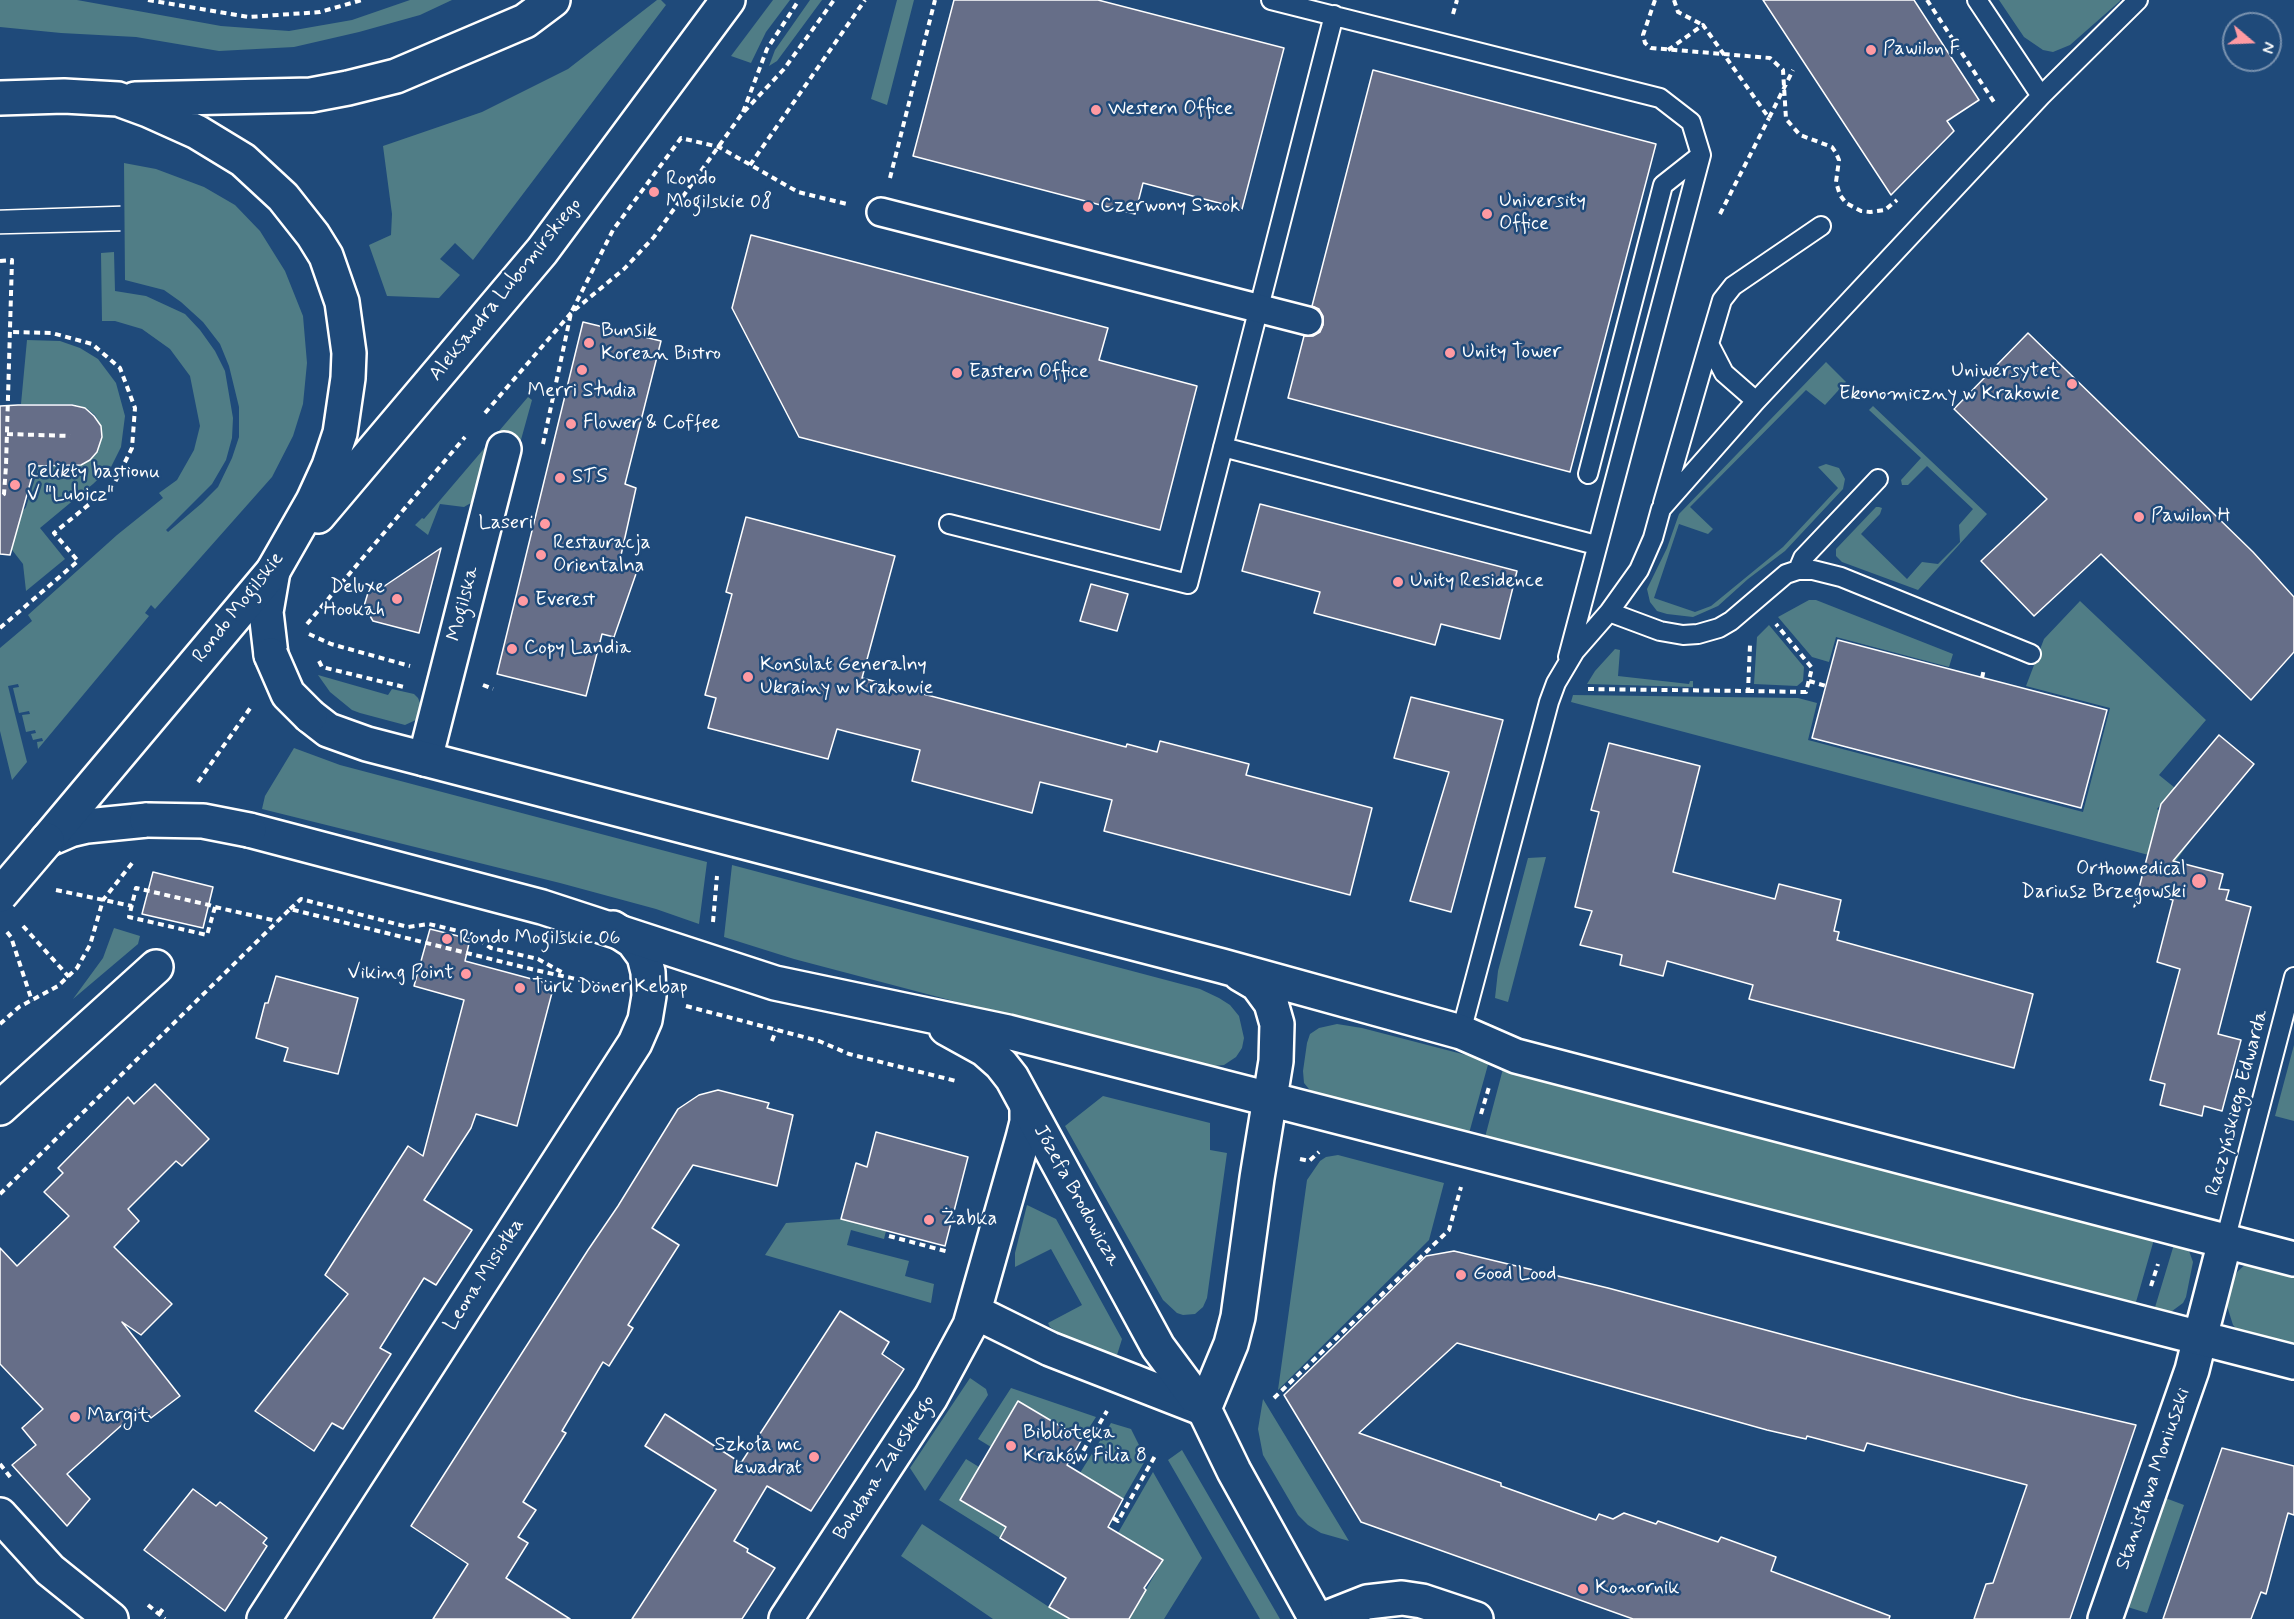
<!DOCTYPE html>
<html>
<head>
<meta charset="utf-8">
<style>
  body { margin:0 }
  #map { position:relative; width:2294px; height:1619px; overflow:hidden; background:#1f4a7a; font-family:Mynerve,sans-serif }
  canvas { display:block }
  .north { position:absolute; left:2222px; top:12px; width:60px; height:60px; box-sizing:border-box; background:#1f4a7a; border:2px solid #7992af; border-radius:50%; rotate:109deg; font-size:16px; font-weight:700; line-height:24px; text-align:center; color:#fff }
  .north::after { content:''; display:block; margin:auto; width:21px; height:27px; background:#ff9aa2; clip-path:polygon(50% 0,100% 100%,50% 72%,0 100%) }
</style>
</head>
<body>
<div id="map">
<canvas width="2294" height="1619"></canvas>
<div class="north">N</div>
</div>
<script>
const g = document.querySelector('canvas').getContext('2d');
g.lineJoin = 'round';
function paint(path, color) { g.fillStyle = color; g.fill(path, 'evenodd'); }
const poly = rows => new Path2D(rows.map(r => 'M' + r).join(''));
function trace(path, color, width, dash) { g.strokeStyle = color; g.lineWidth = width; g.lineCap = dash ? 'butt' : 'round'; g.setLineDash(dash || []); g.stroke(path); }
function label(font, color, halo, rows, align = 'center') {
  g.font = font + ' Mynerve,sans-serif'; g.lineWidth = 5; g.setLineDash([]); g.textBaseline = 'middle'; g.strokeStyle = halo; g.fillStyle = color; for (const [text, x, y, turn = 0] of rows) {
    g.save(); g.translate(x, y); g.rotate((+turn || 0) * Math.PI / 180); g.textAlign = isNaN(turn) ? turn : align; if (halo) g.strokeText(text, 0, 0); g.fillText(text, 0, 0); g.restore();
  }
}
paint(poly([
  [0,0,77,0,221,26,289,31,352,20,410,0,452,0,420,15,359,32,294,47,219,51,136,37,61,33,0,27],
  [657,0,661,0,666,5,473,260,455,243,440,259,460,275,439,298,387,296,369,245,391,235,392,214,383,146,482,112,568,69],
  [773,0,790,0,766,32,751,63,731,56],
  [810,0,822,0,777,61,769,66,775,50],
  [897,0,914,0,887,105,871,99],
  [1999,0,2120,0,2120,1,2070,45,2053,52,2043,50,2024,37],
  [124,163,156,169,204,187,235,205,260,231,285,271,303,316,307,363,303,404,293,436,272,477,155,609,151,605,145,613,149,616,38,749,37,742,43,741,42,738,33,740,31,734,36,733,35,730,26,732,22,715,30,714,29,711,19,713,13,688,19,687,18,684,8,686,27,762,12,780,0,731,0,648,32,621,28,615,117,535,163,498,159,493,177,480,194,450,200,426,190,376,170,349,142,329,115,321,102,321,101,253,114,252,115,291,146,296,185,314,200,330,215,351,225,371,233,418,232,438,226,460,212,484,166,530,168,532,202,503,218,487,232,458,239,437,239,407,229,366,220,344,203,322,181,302,164,290,125,280],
  [27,340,60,341,80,348,98,359,116,383,125,416,121,447,111,467,93,484,40,528,65,559,26,591,23,564,2,537,26,507,39,466,81,465,90,460,97,452,102,437,101,426,95,415,86,408,72,404,21,404],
  [1826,362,1846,382,1825,405,1806,390,1690,507,1713,529,1708,534,1679,524,1654,598,1695,612,1711,606,1783,547,1838,488,1818,467,1826,464,1839,468,1845,479,1843,489,1785,551,1748,579,1718,606,1693,617,1667,614,1657,611,1650,602,1647,589,1667,548,1679,514],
  [528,397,532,400,519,447,476,500,464,507,440,504,428,535,415,525,422,518,424,519],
  [1873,406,1987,514,1918,590,1842,562,1836,556,1836,549,1876,507,1879,507,1882,508,1880,514,1861,534,1907,579,1922,562,1938,564,1960,542,1959,525,1973,509,1927,466,1908,485,1902,485,1901,480,1921,458,1869,410],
  [1809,600,1816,600,1953,654,1949,667,1836,637,1829,662,1812,657,1778,617],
  [2080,601,2206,720,2159,775,2175,788,2157,809,2192,839,2175,862,1571,702,1573,695,1798,698,1817,703,1808,740,2083,812,2110,708,2026,686,2044,639],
  [1769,625,1804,667,1803,681,1797,686,1754,684,1757,637],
  [1615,649,1620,650,1618,676,1689,684,1690,681,1693,681,1693,687,1587,684,1595,671],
  [318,675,388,695,392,689,414,694,418,698,421,705,418,719,405,725,360,713,352,710,330,692],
  [294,748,340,765,707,862,699,924,656,909,560,883,262,809,265,796],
  [1546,857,1508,1002,1495,998,1498,971,1528,858],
  [732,865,1200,989,1219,998,1230,1005,1239,1016,1244,1038,1242,1048,1236,1057,1224,1065,1204,1067,794,959,724,937],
  [114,928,140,936,138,944,73,999,103,958],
  [1337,1024,1362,1028,1489,1061,1468,1137,1314,1095,1304,1083,1303,1071,1307,1043,1310,1034,1319,1028],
  [2294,1045,2294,1121,2275,1116],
  [1504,1065,2155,1236,2134,1309,1484,1141],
  [1103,1096,1210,1123,1210,1150,1227,1153,1207,1298,1203,1307,1195,1314,1183,1315,1177,1313,1163,1300,1065,1126],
  [1338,1155,1444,1183,1429,1240,1278,1390,1307,1180,1320,1161,1326,1157],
  [1027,1205,1056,1219,1122,1339,1117,1355,1063,1336,1050,1327,1048,1323,1082,1305,1051,1249,1015,1267,1015,1253],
  [841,1219,886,1231,884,1239,851,1230,847,1245,909,1261,905,1276,934,1284,931,1303,765,1255,786,1223],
  [2175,1241,2188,1248,2193,1262,2186,1297,2183,1303,2168,1314,2153,1314],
  [2254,1262,2294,1270,2294,1351,2240,1333,2233,1325,2227,1306,2232,1281,2238,1271,2246,1264],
  [970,1378,986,1389,988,1395,925,1491,910,1468],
  [1011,1388,1096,1417,1082,1439,1018,1401,991,1447,978,1439],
  [1263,1399,1349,1541,1321,1533,1308,1525,1298,1515,1263,1455,1258,1429],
  [1111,1423,1131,1429,1146,1459,1123,1499,1080,1473],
  [1182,1450,1280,1619,1260,1619,1168,1460],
  [966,1459,979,1467,961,1500,1006,1527,1000,1538,939,1500],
  [1153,1472,1202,1558,1164,1619,1129,1619,1163,1560,1118,1533],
  [2160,1496,2184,1505,2147,1613,2121,1605],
  [922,1524,1049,1607,1070,1619,993,1619,901,1556]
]), '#507d86');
const building = poly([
  [954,0,1098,0,1284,48,1242,209,1143,183,1135,214,913,156,954,0],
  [1763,0,1914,0,1979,100,1947,121,1954,131,1891,195,1763,0],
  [1373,70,1656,144,1570,472,1288,398,1304,336,1313,336,1320,332,1323,325,1323,316,1319,309,1312,306,1373,70],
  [751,235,1108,328,1099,360,1197,386,1160,530,799,437,732,308,751,235],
  [583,322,661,341,625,484,636,488,619,564,638,568,614,637,602,634,586,696,497,674,583,322],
  [2028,333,2253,552,2294,597,2294,652,2251,700,2101,554,2034,616,1981,561,2047,499,1954,409,2028,333],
  [18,405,72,405,85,408,94,416,101,426,102,437,97,452,90,460,81,465,35,466,10,555,0,554,0,406,18,405],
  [1260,504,1517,571,1500,639,1441,624,1435,645,1314,613,1320,592,1242,571,1260,504],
  [746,517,895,556,862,678,1126,747,1127,744,1157,752,1160,741,1249,764,1246,775,1372,808,1350,895,1104,831,1112,800,1040,782,1032,813,912,781,920,750,848,732,837,729,828,759,708,728,716,698,705,695,732,594,726,592,746,517],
  [441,548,419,633,373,621,364,606,371,583,383,587,441,548],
  [1091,584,1128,594,1117,631,1080,621,1091,584],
  [1838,640,2107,710,2081,808,1812,738,1838,640],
  [1411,697,1503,720,1451,912,1410,901,1449,772,1394,758,1411,697],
  [2219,735,2254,764,2173,861,2223,874,2219,889,2229,890,2226,900,2251,907,2218,1034,2241,1040,2222,1111,2204,1106,2202,1116,2160,1105,2165,1084,2150,1080,2180,969,2157,962,2173,900,2146,893,2134,907,2161,804,2219,735],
  [1609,743,1700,766,1673,872,1775,899,1779,884,1841,900,1834,931,1839,932,1837,940,2033,994,2014,1068,1749,999,1753,985,1667,961,1663,976,1620,965,1622,955,1580,945,1592,911,1575,907,1599,812,1591,810,1609,743],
  [153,872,213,887,203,928,142,914,153,872],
  [430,929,470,939,465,961,554,985,517,1126,476,1114,471,1128,424,1200,472,1230,436,1285,424,1278,380,1348,391,1354,343,1429,332,1423,314,1451,255,1411,348,1294,325,1275,408,1146,423,1156,464,1000,414,986,430,929],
  [276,976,358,998,338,1074,284,1061,288,1048,256,1038,265,1003,268,1003,276,976],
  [155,1084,209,1139,182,1166,176,1161,128,1209,139,1221,114,1247,172,1304,141,1335,122,1322,180,1396,151,1418,142,1407,67,1474,90,1499,67,1526,12,1465,36,1445,22,1428,43,1409,0,1364,0,1248,17,1266,69,1216,44,1192,63,1173,58,1168,128,1097,134,1104,155,1084],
  [718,1090,769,1103,767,1108,793,1115,777,1186,693,1165,652,1228,679,1245,628,1325,633,1328,609,1366,603,1362,562,1431,566,1433,523,1502,536,1510,518,1537,528,1543,506,1578,570,1619,433,1619,468,1564,411,1526,588,1250,618,1206,678,1109,699,1095,718,1090],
  [876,1132,968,1157,945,1246,841,1219,856,1163,867,1167,876,1132],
  [1454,1251,1608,1288,2021,1398,2136,1425,2070,1619,1974,1619,1986,1584,1993,1583,2027,1485,1867,1443,1864,1451,1807,1436,1806,1439,1767,1430,1457,1343,1359,1433,1501,1483,1501,1486,1596,1520,1599,1514,1613,1519,1624,1513,1656,1524,1658,1521,1718,1542,1721,1537,1776,1557,1771,1571,1890,1616,1889,1619,1633,1619,1361,1522,1284,1395,1426,1256,1454,1251],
  [840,1311,889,1342,882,1354,904,1369,811,1511,767,1486,734,1541,748,1549,747,1552,775,1568,742,1619,632,1619,716,1490,645,1446,665,1414,741,1463,840,1311],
  [1018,1401,1082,1439,1067,1465,1123,1499,1108,1527,1163,1560,1144,1588,1146,1590,1129,1619,1070,1619,1049,1607,1066,1578,1000,1538,1006,1527,960,1500,1018,1401],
  [2222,1448,2294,1466,2294,1515,2288,1513,2266,1594,2261,1592,2251,1619,2163,1619,2222,1448],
  [193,1489,216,1506,220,1502,267,1538,263,1543,267,1546,225,1611,144,1550,193,1489]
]);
paint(building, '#666e88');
trace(building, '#fff', 1.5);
const service = poly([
  [1271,0,1660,98,1691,122,1701,155,1568,657],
  [1977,0,2041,96],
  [1756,401,1724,373,1709,344,1722,300,1733,286,1821,226],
  [1223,447,1596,545],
  [1588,474,1663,185,1701,155],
  [1663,503,1709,344],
  [949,524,1188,584,1334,15],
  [1798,570,1803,558,1878,479],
  [1609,612,1660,631,1683,635,1698,634,1719,628,1731,621,1786,574,1798,570,1813,570,1841,577,2031,654],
  [1461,1032,1549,702,1556,683,1575,651,1609,612,1639,570,1653,538,1661,509,1756,401,2041,96,2138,0],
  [2225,1241,2294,977]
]);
const pedestrian = poly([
  [881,212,1308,321]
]);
const minor = poly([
  [425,759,504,449],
  [0,1108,156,967],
  [975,1312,1050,1349,1204,1409],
  [0,1515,50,1570,111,1619],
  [264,1619,635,1043,645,1020,649,996,648,972,644,956,633,941,613,928],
  [786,1619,931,1397,970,1325,1023,1138,1027,1122,1027,1107],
  [1324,1619,1367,1602,1402,1598,1422,1601,1476,1619],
  [2105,1619,2192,1370,2200,1338]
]);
const tertiary = poly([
  [271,655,266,612,273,571],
  [310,716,328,730,367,744,1222,966,1461,1032,1516,1056,2294,1259],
  [249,830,542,907,775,983,1008,1032,2294,1362],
  [47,840,70,830,87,826,147,820],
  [946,1028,984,1049,1001,1064,1012,1078,1158,1347,1204,1409,1234,1471,1316,1619],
  [2200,1338,2225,1241],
  [1204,1409,1231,1344,1238,1317,1257,1178,1276,1061,1277,1024,1271,1003,1257,984,1240,974]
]);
const primary = poly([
  [0,98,64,96,118,99,148,110,197,132,243,160,283,197,313,235,326,256,342,302,349,353,348,378,340,433,329,466,313,501,273,571,47,840],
  [135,99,311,95,348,88,396,76,525,21,553,0],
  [318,516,542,251,728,0]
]);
trace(service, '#fff', 22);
trace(pedestrian, '#fff', 32);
trace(minor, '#fff', 38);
trace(tertiary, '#fff', 38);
trace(primary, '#fff', 38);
trace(poly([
  [148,0,249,17,320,12,362,0],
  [1655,0,1643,35,1645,43,1651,48,1770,58,1783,70,1786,119,1800,135,1832,147,1836,153,1839,160,1836,182,1840,195,1846,203,1861,211,1870,212,1885,210,1897,200],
  [1674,0,1678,12,1703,25],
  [1927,0,1994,102],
  [1453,14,1457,0],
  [1668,50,1703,25,1769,118,1793,70],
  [743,112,767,49,799,0],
  [750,165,865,0],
  [890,178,935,0],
  [1720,214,1769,118],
  [0,261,12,260,6,466,4,494,0,498],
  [485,413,571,313,624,269,654,237,741,115,784,69,834,0],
  [7,434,70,436],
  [543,444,571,313,613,230,681,138,719,147,798,192,847,204],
  [307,624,465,437],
  [0,628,78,561,54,533,114,484,132,448,135,408,120,368,92,344,52,333,9,332],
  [309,634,331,644,410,666],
  [319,661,322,667,404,687],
  [1982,678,1984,669],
  [1809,681,1826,686],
  [483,685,493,689],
  [1588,689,1748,691,1750,645],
  [1748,691,1806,692,1812,668,1776,624],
  [198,782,251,707],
  [56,890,132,906],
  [215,907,207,935,129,917,136,888,209,905,215,907,277,921],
  [290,909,301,899,408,927,429,924,471,934,491,948,538,959,565,974],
  [713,922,717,876],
  [23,926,69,977],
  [7,932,11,937,32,1001],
  [686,1006,819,1041,849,1054,956,1081],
  [0,1024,19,1007,58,986,77,968,90,945,103,900,133,862],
  [772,1041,776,1030],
  [1481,1114,1489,1087],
  [1300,1159,1309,1161,1319,1152],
  [0,1194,290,909,535,970,612,987],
  [889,1236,949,1252],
  [2151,1286,2158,1264],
  [1274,1398,1449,1230,1461,1187],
  [1070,1460,1076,1463,1107,1411],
  [0,1464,11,1478],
  [1113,1518,1118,1521,1155,1456],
  [148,1605,165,1619],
  [159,1614,165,1606]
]), '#fff', 4, [6, 4.5]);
trace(service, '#1f4a7a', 18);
trace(pedestrian, '#1f4a7a', 27);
trace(minor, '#1f4a7a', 33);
trace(tertiary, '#1f4a7a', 33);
trace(primary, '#1f4a7a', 33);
trace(poly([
  [0,210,120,206],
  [0,234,120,231]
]), '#fff', 1.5);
const tertiaryBridge = poly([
  [271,655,288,694,310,716],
  [147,820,203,821,249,830]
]);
const primaryBridge = poly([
  [0,895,47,840]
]);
trace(tertiaryBridge, '#fff', 38, []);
trace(primaryBridge, '#fff', 38, []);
trace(tertiaryBridge, '#1f4a7a', 33);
trace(primaryBridge, '#1f4a7a', 33);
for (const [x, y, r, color] of [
  [1871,50,6,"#ff9aa2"],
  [1096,110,6,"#ff9aa2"],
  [654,192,6,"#ff9aa2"],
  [1088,207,6,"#ff9aa2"],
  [1487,214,6,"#ff9aa2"],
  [589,343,6,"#ff9aa2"],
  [1450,353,6,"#ff9aa2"],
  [582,370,6,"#ff9aa2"],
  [957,373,6,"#ff9aa2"],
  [2072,384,6,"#ff9aa2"],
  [571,424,6,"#ff9aa2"],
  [560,478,6,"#ff9aa2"],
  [15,485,6,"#ff9aa2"],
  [2139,517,6,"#ff9aa2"],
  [545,524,6,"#ff9aa2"],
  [541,555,6,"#ff9aa2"],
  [1398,582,6,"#ff9aa2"],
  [397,599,6,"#ff9aa2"],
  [523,601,6,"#ff9aa2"],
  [512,649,6,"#ff9aa2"],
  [748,677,6,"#ff9aa2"],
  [2199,881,8,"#ff9aa2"],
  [447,939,6,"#ff9aa2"],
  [466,974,6,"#ff9aa2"],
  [520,988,6,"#ff9aa2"],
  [929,1220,6,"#ff9aa2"],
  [1461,1275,6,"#ff9aa2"],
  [75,1417,6,"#ff9aa2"],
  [1011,1446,6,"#ff9aa2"],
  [814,1457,6,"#ff9aa2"],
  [1583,1589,6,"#ff9aa2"]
]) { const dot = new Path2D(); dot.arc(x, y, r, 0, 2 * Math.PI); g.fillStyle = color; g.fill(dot); trace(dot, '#1f4a7a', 2); }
label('20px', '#fff', '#1f4a7a', [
  ["Pawilon F",1883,50],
  ["Western Office",1108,110],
  ["Rondo",666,180],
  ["Mogilskie 08",666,203],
  ["University",1499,202],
  ["Office",1499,225],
  ["Czerwony Smok",1100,207],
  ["Bunsik",601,332],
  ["Korean Bistro",601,355],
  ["Unity Tower",1462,353],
  ["Uniwersytet",2060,372,"right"],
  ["Ekonomiczny w Krakowie",2060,395,"right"],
  ["Eastern Office",969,373],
  ["Merri Studia",582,392,"center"],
  ["Flower & Coffee",583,424],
  ["Relikty bastionu",27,473],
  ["V \"Lubicz\"",27,496],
  ["STS",572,478],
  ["Pawilon H",2151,517],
  ["Laseri",533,524,"right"],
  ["Restauracja",553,544],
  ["Orientalna",553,567],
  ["Unity Residence",1410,582],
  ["Deluxe",385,588,"right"],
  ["Hookah",385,611,"right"],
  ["Everest",535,601],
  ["Copy Landia",524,649],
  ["Konsulat Generalny",760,666],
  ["Ukrainy w Krakowie",760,689],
  ["Orthomedical",2186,870,"right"],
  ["Dariusz Brzegowski",2186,893,"right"],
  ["Rondo Mogilskie 06",459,939],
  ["Viking Point",454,974,"right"],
  ["Türk Döner Kebap",532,988],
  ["Żabka",941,1220],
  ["Good Lood",1473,1275],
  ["Margit",87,1417],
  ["Biblioteka",1023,1434],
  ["Kraków Filia 8",1023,1457],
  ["Szkoła mc",802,1446,"right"],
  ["kwadrat",802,1469,"right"],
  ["Komornik",1595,1589]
], 'left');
label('20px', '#fff', '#1f4a7a', [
  ["Aleksandra Lubomirskiego",506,290,-51],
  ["Mogilska",464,604,-76],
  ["Rondo Mogilskie",239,608,-52],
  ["Raczyńskiego Edwarda",2238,1103,-75],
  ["Józefa Brodowicza",1076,1196,61],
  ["Leona Misiołka",485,1275,-57],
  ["Bohdana Zaleskiego",885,1468,-57],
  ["Stanisława Moniuszki",2154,1479,-71]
]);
</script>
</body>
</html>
